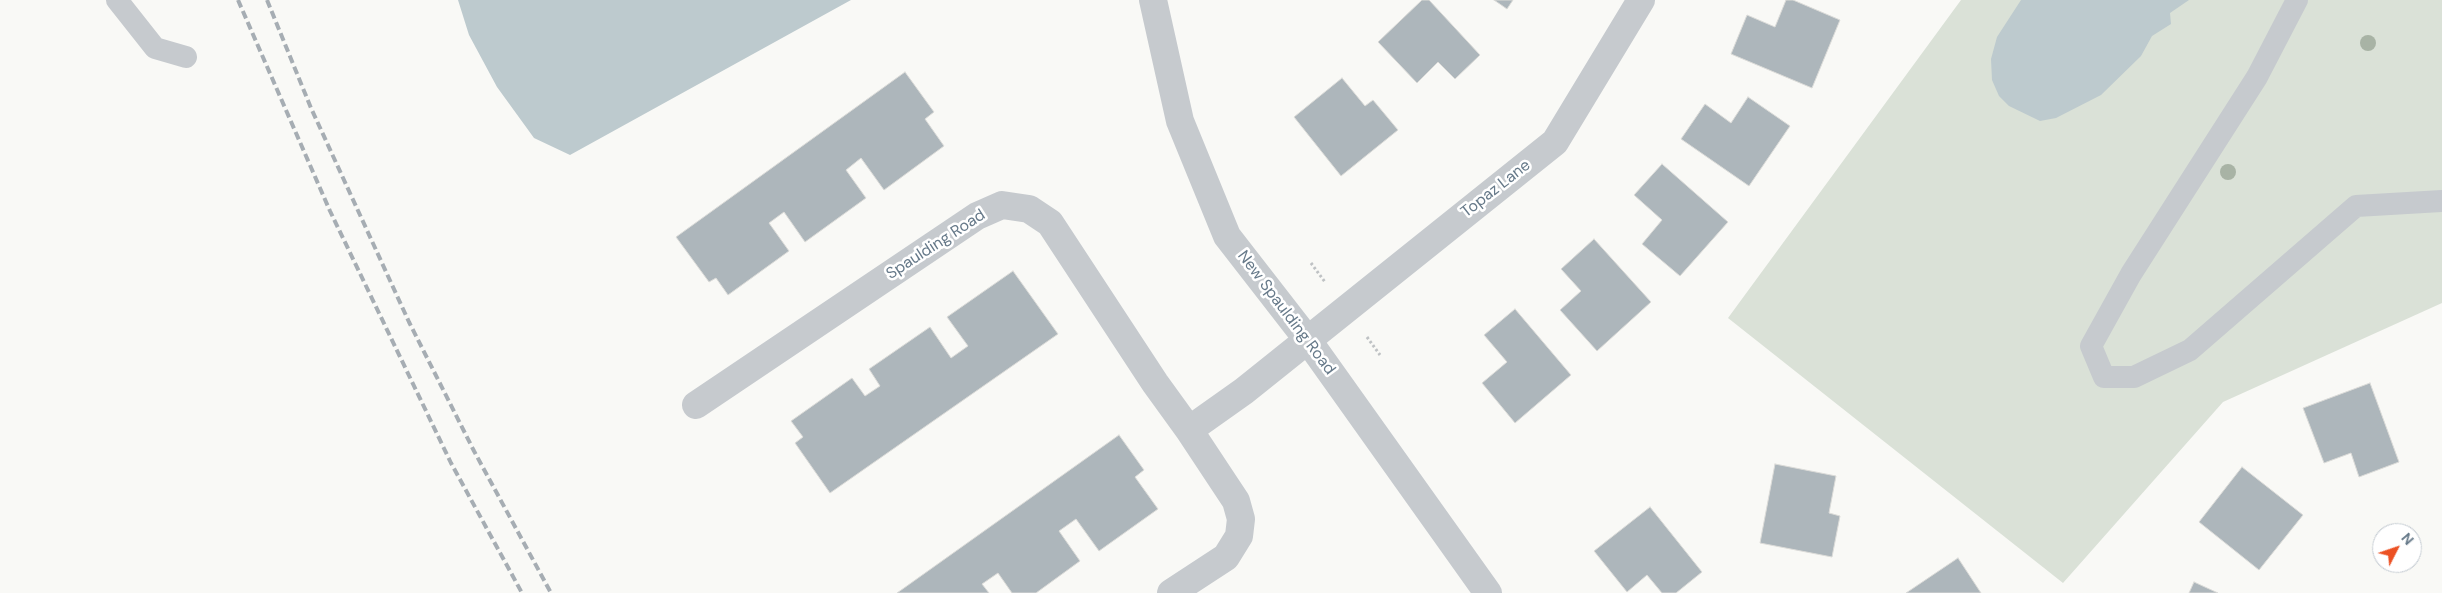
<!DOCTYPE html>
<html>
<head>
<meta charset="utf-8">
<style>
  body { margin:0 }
  #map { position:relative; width:2442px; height:593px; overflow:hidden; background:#f9f9f6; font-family:"DM Sans",sans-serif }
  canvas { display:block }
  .north { position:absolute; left:2372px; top:523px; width:50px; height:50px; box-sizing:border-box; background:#fff; border:1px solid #c2c9d0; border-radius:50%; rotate:49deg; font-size:14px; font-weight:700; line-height:20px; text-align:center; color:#667989 }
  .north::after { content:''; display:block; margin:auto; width:18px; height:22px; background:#ec5123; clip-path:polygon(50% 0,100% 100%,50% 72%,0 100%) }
</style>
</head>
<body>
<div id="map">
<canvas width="2442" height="593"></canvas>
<div class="north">N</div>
</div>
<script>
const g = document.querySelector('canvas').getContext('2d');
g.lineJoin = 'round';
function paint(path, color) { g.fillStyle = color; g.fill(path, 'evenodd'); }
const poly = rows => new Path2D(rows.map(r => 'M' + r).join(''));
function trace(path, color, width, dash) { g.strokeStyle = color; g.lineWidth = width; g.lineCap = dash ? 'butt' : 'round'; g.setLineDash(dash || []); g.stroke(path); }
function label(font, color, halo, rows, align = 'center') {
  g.font = font + ' "DM Sans",sans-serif'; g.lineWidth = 5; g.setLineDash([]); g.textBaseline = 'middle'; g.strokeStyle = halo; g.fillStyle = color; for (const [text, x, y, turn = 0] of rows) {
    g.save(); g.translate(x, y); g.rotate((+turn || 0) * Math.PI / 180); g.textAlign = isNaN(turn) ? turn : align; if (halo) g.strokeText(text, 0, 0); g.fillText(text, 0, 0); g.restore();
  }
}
paint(poly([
  [1961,0,2442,0,2442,303,2223,402,2063,583,1728,318]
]), '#dae1d7');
paint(poly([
  [458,0,851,0,570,155,534,138,497,87,469,35],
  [2021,0,2189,0,2170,13,2171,24,2152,36,2141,56,2101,95,2056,118,2040,121,2009,106,1999,96,1992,80,1991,59,1997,37]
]), '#bdcace');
const building = poly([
  [1422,0,1429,0,1480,55,1455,79,1438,62,1417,83,1378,42,1422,0],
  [1494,0,1513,0,1507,9,1494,0],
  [1786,0,1793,0,1840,20,1812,88,1731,54,1747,15,1775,27,1786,0],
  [905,72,934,112,925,119,944,146,884,190,861,158,846,170,866,198,805,242,784,212,769,223,789,251,728,295,716,278,709,282,676,237,905,72],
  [1342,78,1365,106,1373,100,1398,130,1341,176,1294,117,1342,78],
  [1748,97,1790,126,1749,186,1681,139,1705,104,1731,123,1748,97],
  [1662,164,1728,222,1680,276,1642,244,1662,220,1634,195,1662,164],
  [1594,239,1651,302,1597,351,1560,310,1581,291,1561,269,1594,239],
  [1013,271,1058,334,830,493,795,443,803,437,791,421,852,378,865,396,880,386,869,369,930,327,951,358,968,346,947,317,1013,271],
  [1515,309,1571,375,1515,423,1482,383,1507,362,1484,335,1515,309],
  [2370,383,2399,462,2359,477,2351,453,2324,463,2303,408,2370,383],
  [1119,435,1144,470,1135,477,1158,509,1099,551,1076,519,1059,531,1080,561,1036,593,1012,593,998,573,982,584,989,593,897,593,1119,435],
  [1775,464,1836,476,1829,513,1840,516,1832,557,1760,543,1775,464],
  [2242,467,2303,515,2259,570,2199,522,2242,467],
  [1650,507,1702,572,1676,593,1662,593,1647,575,1627,592,1594,551,1650,507],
  [1958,558,1981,593,1906,593,1958,558],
  [2194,582,2218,593,2189,593,2194,582]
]);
paint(building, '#adb6bb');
trace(building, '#dbdbd8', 1);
trace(poly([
  [1311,263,1325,282],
  [1367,337,1380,355]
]), '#bfc2c4', 3, [2.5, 2.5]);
trace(poly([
  [117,0,155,48,186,57],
  [2297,0,2257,77,2131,274,2091,346,2104,377,2134,377,2190,350,2356,206,2442,201]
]), '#c6cace', 22);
trace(poly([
  [1153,0,1180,121,1227,236,1307,339,1488,593],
  [696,405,977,216,1002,205,1029,209,1050,223,1155,383,1189,430,1244,391,1555,142,1641,0],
  [1171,593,1226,557,1239,536,1241,519,1236,501,1189,430]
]), '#c6cace', 28);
trace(poly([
  [238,0,330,211,451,463,522,593],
  [267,0,311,108,409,322,474,451,551,593]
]), '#a6adb3', 4, [8, 4]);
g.fillStyle = '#a8b3a5';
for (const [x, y] of [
  [2368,43],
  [2228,172]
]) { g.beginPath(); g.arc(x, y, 8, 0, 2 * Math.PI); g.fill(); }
label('16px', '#667989', '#fff', [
  ["Topaz Lane",1496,189,-38],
  ["Spaulding Road",936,245,-33],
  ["New Spaulding Road",1286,313,53]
]);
</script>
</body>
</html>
